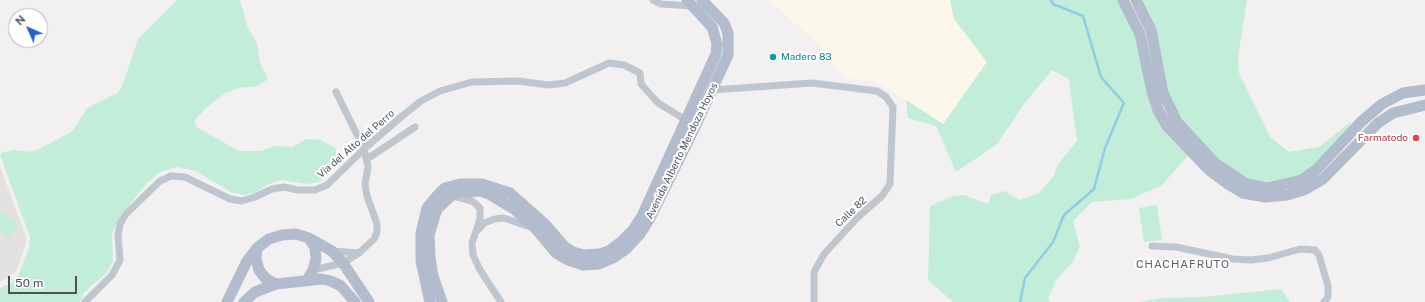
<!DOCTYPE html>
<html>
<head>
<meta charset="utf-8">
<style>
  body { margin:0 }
  #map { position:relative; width:1425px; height:302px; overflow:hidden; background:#f2f0f0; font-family:"Public Sans",sans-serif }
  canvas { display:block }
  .north { position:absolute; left:8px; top:8px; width:40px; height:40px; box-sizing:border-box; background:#fff; border:1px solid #b6b9be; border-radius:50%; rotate:315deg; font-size:11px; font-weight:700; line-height:16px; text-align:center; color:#49515c }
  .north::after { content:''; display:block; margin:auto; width:14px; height:18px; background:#255dd7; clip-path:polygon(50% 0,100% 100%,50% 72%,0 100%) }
  .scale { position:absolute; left:8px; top:276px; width:69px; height:18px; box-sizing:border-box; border:2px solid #49515c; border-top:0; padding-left:5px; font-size:12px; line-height:14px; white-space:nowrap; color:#49515c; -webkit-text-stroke:3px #fff; paint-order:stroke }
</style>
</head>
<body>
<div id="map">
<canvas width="1425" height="302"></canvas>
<div class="north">N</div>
<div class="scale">50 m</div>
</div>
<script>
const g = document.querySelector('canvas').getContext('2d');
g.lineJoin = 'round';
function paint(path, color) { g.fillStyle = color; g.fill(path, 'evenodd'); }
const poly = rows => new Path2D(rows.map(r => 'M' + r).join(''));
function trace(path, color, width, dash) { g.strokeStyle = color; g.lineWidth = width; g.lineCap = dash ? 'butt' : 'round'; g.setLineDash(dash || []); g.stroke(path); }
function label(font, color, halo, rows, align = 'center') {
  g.font = font + ' "Public Sans",sans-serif'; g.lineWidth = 4; g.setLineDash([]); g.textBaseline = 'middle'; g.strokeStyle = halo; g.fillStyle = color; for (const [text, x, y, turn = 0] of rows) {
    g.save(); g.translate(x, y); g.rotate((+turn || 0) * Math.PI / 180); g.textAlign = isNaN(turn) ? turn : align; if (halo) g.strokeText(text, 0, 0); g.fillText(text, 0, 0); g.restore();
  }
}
paint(poly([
  [768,0,950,0,954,19,987,62,943,124,877,82,844,78,817,42]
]), '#fbf8eb');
paint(poly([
  [0,166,27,240,16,272,0,282]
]), '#e3e2e1');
paint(poly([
  [177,0,240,0,247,26,257,43,260,63,268,79,258,86,238,88,224,94,206,108,194,121,196,127,239,151,261,151,275,146,292,147,307,139,320,140,336,148,336,163,329,173,319,182,307,184,281,180,269,184,255,193,244,195,231,192,196,171,177,167,160,172,147,183,122,214,112,233,113,262,107,272,84,293,80,302,0,302,0,288,11,283,19,274,29,248,30,237,0,155,4,152,14,150,31,152,41,148,73,131,87,108,118,93,123,84,138,39],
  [950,0,1120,0,1130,11,1158,110,1192,151,1162,185,1131,199,1092,202,1073,221,1080,247,1072,263,1056,280,1048,299,1050,302,953,302,928,280,930,206,953,196,964,195,988,204,991,195,1004,191,1020,200,1039,193,1053,177,1058,164,1077,141,1069,79,1052,70,1024,104,997,144,956,172,936,126,908,118,906,100,943,124,987,62,954,19],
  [1136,0,1247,0,1238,57,1239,73,1270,137,1289,152,1319,147,1352,121,1336,150,1317,169,1267,188,1215,163,1168,107,1151,30],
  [1157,205,1162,240,1144,242,1139,208],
  [0,212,18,224,8,238,0,232],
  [1281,289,1290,302,1141,302,1161,298,1203,297]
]), '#c2edd8');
trace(poly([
  [1020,302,1025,278,1053,242,1064,215,1094,189,1105,148,1124,103,1101,77,1083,16,1053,4,1051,0]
]), '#92cbe6', 2.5);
trace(poly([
  [653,0,661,4,692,6],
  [712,90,812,83,877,91,886,97,893,107,890,184,882,196,858,217,824,254,814,272,814,302],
  [367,159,415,127],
  [453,196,472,201,480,208,480,219,472,243,473,255,480,270,501,302],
  [478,230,484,223,495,219,504,218,530,227],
  [1152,246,1176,247,1233,259,1251,260,1268,258,1300,249,1315,250,1319,255,1328,286,1328,297,1324,302],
  [332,251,359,253],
  [313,270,343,263,359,253,374,239,377,232,377,224,367,196,365,184,368,167,364,149,336,92],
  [85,302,112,275,120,260,118,236,120,224,126,214,160,181,171,176,185,177,230,199,242,201,255,197,272,189,284,187,298,190,315,190,327,185,364,149,401,117,421,101,440,91,472,82,518,81,549,85,565,83,609,63,624,65,640,73,641,84,658,103,686,120]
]), '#bfc6ce', 7);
trace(poly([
  [1123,0,1140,34,1152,92,1158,110,1167,126,1209,170,1228,184,1243,193,1265,197,1287,195,1304,190,1323,179,1378,123,1393,113,1425,105],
  [1136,0,1151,30,1163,93,1177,122,1215,163,1245,183,1267,188,1302,180,1317,169,1361,122,1382,104,1403,93,1425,90],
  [257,248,256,259,259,270,266,279,276,284],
  [307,280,313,270,316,259,315,248,309,238],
  [227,302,247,261,257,248,269,239,282,235,296,234,309,238,332,251,343,263,369,302],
  [244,302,255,292,276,284,322,279,331,281,341,286,355,302],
  [430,302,421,261,421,233,427,208,436,197,445,188,460,184,482,184,510,193,545,224,564,246,573,252,584,255,599,254,609,251,621,242,633,230,642,216,716,54,717,44,712,27,687,0],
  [442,302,433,276,430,257,429,235,437,209,452,195,461,192,481,191,489,194,514,209,535,228,556,253,568,260,583,265,599,264,613,258,626,249,640,234,650,218,695,127,728,55,728,33,724,23,702,0]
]), '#b2bccd', 11);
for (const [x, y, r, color] of [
  [773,57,4,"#0f9aa8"],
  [1416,138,4,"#e0444e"]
]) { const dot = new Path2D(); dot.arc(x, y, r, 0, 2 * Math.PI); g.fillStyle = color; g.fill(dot); trace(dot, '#fff', 1.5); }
label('10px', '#0d838f', '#fff', [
  ["Madero 83",781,57]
], 'left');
label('10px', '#be3a42', '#fff', [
  ["Farmatodo",1408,138]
], 'right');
label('10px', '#49515c', '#fff', [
  ["Vía del Alto del Perro",356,144,-41],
  ["Avenida Alberto Mendoza Hoyos",682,151,-64],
  ["Calle 82",851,212,-43]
]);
g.letterSpacing = '1px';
label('11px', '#5d5f65', '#fff', [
  ["CHACHAFRUTO",1183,265]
]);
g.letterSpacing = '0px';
</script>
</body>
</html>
